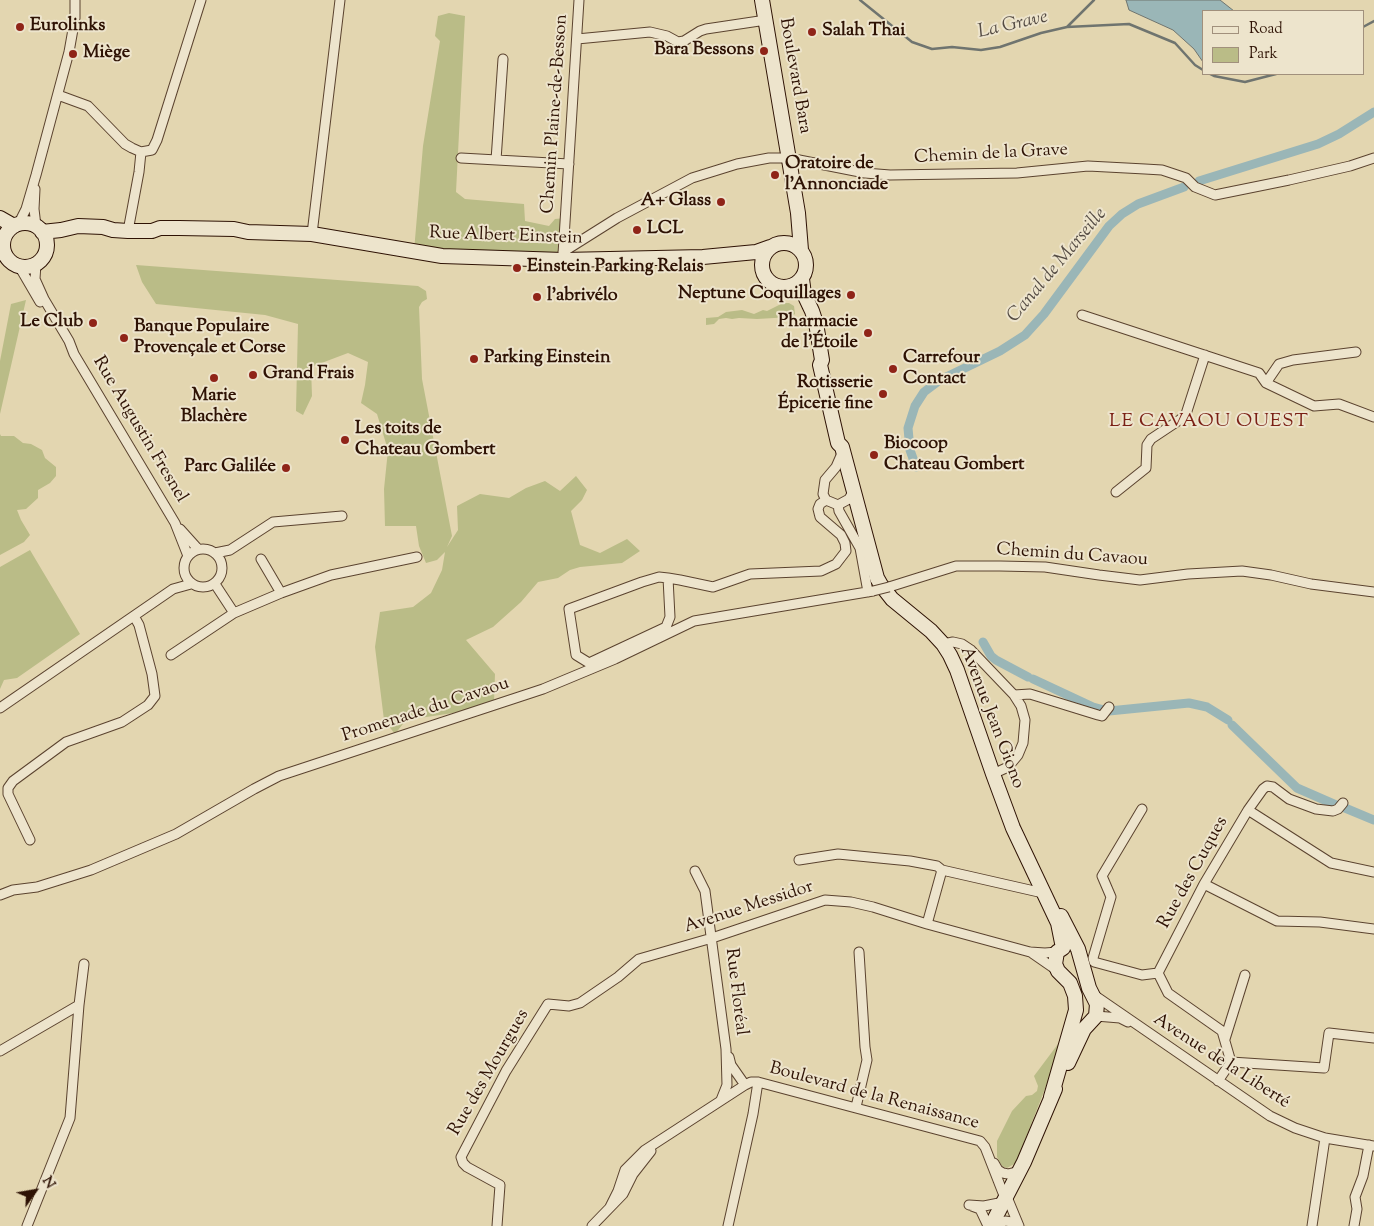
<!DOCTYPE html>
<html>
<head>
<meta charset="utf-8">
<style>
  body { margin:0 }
  #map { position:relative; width:1374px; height:1226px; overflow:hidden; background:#e3d6b0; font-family:"Sorts Mill Goudy",serif }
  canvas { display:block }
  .legend { position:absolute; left:1202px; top:10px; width:162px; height:65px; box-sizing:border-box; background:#ede4cc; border:1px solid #a1907c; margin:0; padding:6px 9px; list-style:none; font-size:15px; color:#2e1204 }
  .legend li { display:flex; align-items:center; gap:10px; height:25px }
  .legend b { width:25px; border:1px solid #a1907c }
  .north { position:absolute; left:10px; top:1166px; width:50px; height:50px; -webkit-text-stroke:4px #ede4cc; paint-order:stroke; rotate:58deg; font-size:14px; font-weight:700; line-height:20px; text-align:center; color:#2e1204 }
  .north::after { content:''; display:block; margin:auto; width:18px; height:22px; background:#2e1204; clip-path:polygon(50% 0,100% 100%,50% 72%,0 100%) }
</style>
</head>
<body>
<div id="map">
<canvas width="1374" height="1226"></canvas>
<ul class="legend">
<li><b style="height:6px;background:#ede4cc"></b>Road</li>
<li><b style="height:14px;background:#babc87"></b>Park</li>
</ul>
<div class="north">N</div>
</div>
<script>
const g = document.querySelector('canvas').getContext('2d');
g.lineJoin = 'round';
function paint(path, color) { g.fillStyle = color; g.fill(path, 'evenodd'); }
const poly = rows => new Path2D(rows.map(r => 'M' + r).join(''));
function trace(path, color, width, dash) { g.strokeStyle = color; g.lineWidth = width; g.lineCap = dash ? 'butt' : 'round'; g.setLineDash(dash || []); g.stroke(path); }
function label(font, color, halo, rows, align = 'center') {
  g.font = font + ' "Sorts Mill Goudy",serif'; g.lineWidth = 4; g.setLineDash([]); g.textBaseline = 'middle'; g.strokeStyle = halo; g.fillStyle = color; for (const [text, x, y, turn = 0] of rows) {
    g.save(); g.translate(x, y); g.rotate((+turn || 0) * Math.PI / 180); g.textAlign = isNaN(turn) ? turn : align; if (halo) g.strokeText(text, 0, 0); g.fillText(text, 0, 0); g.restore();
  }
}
paint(poly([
  [449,13,465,16,456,192,465,199,524,204,525,221,549,226,555,219,565,218,563,260,414,251,423,146,440,41,435,36,438,16],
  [136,265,418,286,426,291,427,299,422,302,419,307,422,379,452,536,447,547,458,530,457,506,480,494,509,498,526,488,545,481,560,491,576,476,587,490,582,500,571,511,580,545,600,553,627,539,640,551,622,563,580,567,570,570,558,578,538,582,521,602,493,627,466,640,495,674,494,702,460,712,406,720,395,734,384,720,375,647,380,612,413,607,431,593,442,570,445,552,437,560,426,563,419,546,416,526,385,526,384,489,388,450,377,414,361,403,365,385,368,362,348,353,311,367,312,396,303,415,296,411,298,324,265,315,156,304,142,282],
  [26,300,0,414,0,361,11,304],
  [783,303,789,303,794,306,795,314,791,317,757,319,739,318,732,319,726,318,719,319,714,324,706,325,706,318,718,317,726,312,742,310,754,314,763,310,767,311],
  [0,434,1,436,14,436,23,443,31,444,42,450,45,458,56,467,56,476,50,483,38,490,38,498,26,509,17,510,21,520,30,535,24,542,0,555],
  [30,550,80,634,17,678,4,680,0,689,0,567],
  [1058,1044,1060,1045,1057,1058,1016,1163,1007,1168,1002,1166,997,1157,997,1141,1012,1111,1026,1096,1032,1095,1037,1091,1038,1086,1034,1076]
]), '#babc87');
const water = poly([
  [1126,0,1220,0,1234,11,1203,11,1203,62,1194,49,1173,30,1129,10,1126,0]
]);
paint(water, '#9ab6b7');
trace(water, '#6f746f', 1);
trace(poly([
  [860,0,912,42,932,49,952,47,981,50,1000,47,1041,33,1067,27,1129,24,1175,43,1195,65,1203,70],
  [1067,27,1094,0],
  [1363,27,1374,21],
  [1210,74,1214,76,1245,82,1276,74]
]), '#6f746f', 2.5);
trace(poly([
  [1199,181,1318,144,1339,134,1374,112],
  [916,467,910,450,908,428,915,406,924,392,940,380,1000,351,1025,335,1044,314,1109,226,1122,214,1138,204,1184,187],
  [983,642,991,656,996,660,1028,677],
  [1033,679,1093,707,1104,710],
  [1109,711,1189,703,1207,707,1228,720],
  [1232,725,1297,788,1336,805],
  [1345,808,1374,820]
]), '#9ab6b7', 9);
const street = poly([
  [577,39,650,32,667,36,678,42,684,41,700,31,706,29,766,20],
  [58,95,88,106,125,144,132,148,141,152,152,150,157,140,201,0],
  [461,158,569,164],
  [496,160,503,59],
  [35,189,34,209,36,226],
  [18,225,26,209,36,175,69,52,75,18,75,0],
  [128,231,139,172,141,152],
  [312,234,340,0],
  [563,252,617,218,692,178,737,164,769,158,789,158,865,173,890,175,1017,173,1088,166,1145,169,1162,170,1186,178,1195,187,1215,195,1289,180,1350,166,1374,158],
  [563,254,579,0],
  [36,264,35,279,44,299,69,341,74,354,175,523,188,556],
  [19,266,40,302],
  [1082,315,1259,373,1266,383,1314,406,1339,404,1374,417],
  [1266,383,1279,364,1293,360,1356,352],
  [843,451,836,467,825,480,823,494,826,500,838,505,849,499,854,490],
  [1116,492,1146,468,1147,445,1151,439,1181,419,1186,414,1205,355],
  [838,505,839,511,860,548,868,592],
  [180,529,198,549],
  '184 568a19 19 0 1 1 38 0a19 19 0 1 1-38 0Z',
  [215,553,230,550,273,522,342,516],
  [261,559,281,593],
  [668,578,670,617,666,627,589,663,576,655,569,609,642,582,659,577,668,578,680,580,713,587,750,574,821,571,836,564,846,551,845,543,841,535,820,517,818,509,820,504,826,500],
  [215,584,234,613],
  [889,587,956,566,1000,566,1045,567,1099,575,1140,580,1188,574,1242,571,1271,575,1311,584,1374,592],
  [943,644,953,642,962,644,971,650,1014,695,1021,706,1025,720,1023,743,1018,755,1008,767,993,774],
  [171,655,234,613,281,593,331,575,417,557],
  [1014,695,1030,694,1098,715,1102,716,1109,707],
  [0,708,173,589,191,584],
  [1142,809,1102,876,1111,897,1093,958,1094,962,1142,975,1158,973,1168,993,1222,1031,1231,1062],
  [1248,810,1263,789,1267,786,1273,787,1289,799,1316,809,1333,811,1338,809,1343,803],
  [30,840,8,794,8,788,13,781,66,742,122,722,148,705,155,696,152,674,139,625,134,616],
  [799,860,838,854,910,861,937,866,942,870,927,924],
  [942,870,1043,893],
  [695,871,705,891,726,1049,727,1085,721,1100],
  [1204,884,1277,921,1320,922,1374,929],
  [0,895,13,890,37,887,91,870,176,834,254,789,279,776,543,689,615,659,694,621,873,591],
  [1032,953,1058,971],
  [1158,973,1204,884,1248,810,1331,863,1374,872],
  [1094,995,1270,1116,1295,1128,1325,1138,1374,1146],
  [1096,1016,1120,1018,1128,1022],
  [1225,1039,1245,975],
  [0,1051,79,1005],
  [729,1057,731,1065,745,1085],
  [1218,1081,1231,1062,1324,1068,1329,1033,1374,1038],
  [856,1107,867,1060,865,1047,859,952],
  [994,1163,998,1170,1003,1173,1008,1174,1020,1171],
  [969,1205,984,1206,1004,1202],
  [972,1206,980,1209,988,1226],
  [610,1207,618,1191,625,1170,645,1150,745,1085,751,1082,758,1082,980,1141,985,1147,1003,1193,1007,1197,1019,1226],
  [27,1226,70,1118,79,1005,84,964],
  [497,1226,500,1185,467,1167,463,1163,461,1157,506,1071,548,1004,569,1006,580,1003,618,977,639,959,712,938,825,900,851,902,873,907,927,924,1030,952,1045,953,1057,952],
  [592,1226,623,1194,633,1174,651,1151],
  [728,1226,753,1114,758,1082],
  [994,1226,1005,1221,1012,1222,1017,1226],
  [1312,1226,1325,1138],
  [1354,1226,1357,1209,1355,1197,1363,1176,1369,1145]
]);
const secondary = poly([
  [762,0,798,213,801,250],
  [0,218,14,226],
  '3 245a22 22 0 1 1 44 0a22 22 0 1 1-44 0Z',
  [42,232,61,230,78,226,103,227,113,230,128,231,152,231,160,228,179,228,234,229,248,232,312,234,442,256,563,260,703,257,756,252,770,247],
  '762 265a22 22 0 1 1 44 0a22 22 0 1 1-44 0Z',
  [802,279,804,294,812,311,816,323,822,360,820,365,838,443,842,447,877,578,881,585,892,599,931,631,943,644,950,655,957,670,993,774,1013,828,1058,923,1063,948,1057,952,1055,964,1058,971,1070,983,1075,996,1076,1010,1051,1097],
  [1061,916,1078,949,1089,988,1097,1004,1096,1016,1084,1029,1068,1063],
  [991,1226,1024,1162,1055,1089]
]);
trace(street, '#5b432f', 11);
trace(secondary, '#2e1204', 16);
trace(street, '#ede4cc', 9);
trace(secondary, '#ede4cc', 14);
const streetBridge = poly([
  [873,591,889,587]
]);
trace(streetBridge, '#5b432f', 11, []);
trace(streetBridge, '#ede4cc', 9);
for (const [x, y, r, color] of [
  [20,27,5,"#8f2418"],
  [812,32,5,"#8f2418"],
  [764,51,5,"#8f2418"],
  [73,54,5,"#8f2418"],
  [775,175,5,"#8f2418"],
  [721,202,5,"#8f2418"],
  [637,230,5,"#8f2418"],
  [517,268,5,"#8f2418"],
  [851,295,5,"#8f2418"],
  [537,297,5,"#8f2418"],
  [93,323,5,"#8f2418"],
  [868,333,5,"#8f2418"],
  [124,338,5,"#8f2418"],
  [474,359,5,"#8f2418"],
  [893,369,5,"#8f2418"],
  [253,375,5,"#8f2418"],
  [214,378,5,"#8f2418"],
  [883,394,5,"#8f2418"],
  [345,440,5,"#8f2418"],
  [874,455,5,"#8f2418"],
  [286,468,5,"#8f2418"]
]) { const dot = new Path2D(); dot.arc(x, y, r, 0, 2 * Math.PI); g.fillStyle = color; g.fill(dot); trace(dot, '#ede4cc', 2); }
label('bold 18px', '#2e1204', '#ede4cc', [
  ["Eurolinks",30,27],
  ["Salah Thai",822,32],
  ["Bara Bessons",754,51,"right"],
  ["Miège",83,54],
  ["Oratoire de",785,165],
  ["l'Annonciade",785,186],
  ["A+ Glass",711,202,"right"],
  ["LCL",647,230],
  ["Einstein Parking Relais",527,268],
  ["Neptune Coquillages",841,295,"right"],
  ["l'abrivélo",547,297],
  ["Le Club",83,323,"right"],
  ["Pharmacie",858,323,"right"],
  ["de l'Étoile",858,344,"right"],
  ["Banque Populaire",134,328],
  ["Provençale et Corse",134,349],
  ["Parking Einstein",484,359],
  ["Carrefour",903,359],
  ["Contact",903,380],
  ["Grand Frais",263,375],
  ["Rotisserie",873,384,"right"],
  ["Épicerie fine",873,405,"right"],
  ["Marie",214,397,"center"],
  ["Blachère",214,418,"center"],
  ["Les toits de",355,430],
  ["Chateau Gombert",355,451],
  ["Biocoop",884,445],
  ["Chateau Gombert",884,466],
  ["Parc Galilée",276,468,"right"]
], 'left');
label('18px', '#2e1204', '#ede4cc', [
  ["Boulevard Bara",794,76,80],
  ["Chemin Plaine-de-Besson",556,114,-86],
  ["Chemin de la Grave",991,155,-3],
  ["Rue Albert Einstein",506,237,2],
  ["Rue Augustin Fresnel",139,430,59],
  ["Chemin du Cavaou",1072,556,4],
  ["Promenade du Cavaou",426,711,-18],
  ["Avenue Jean Giono",991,718,69],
  ["Rue des Cuques",1194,873,-61],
  ["Avenue Messidor",749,908,-18],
  ["Rue Floréal",735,992,83],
  ["Avenue de la Liberté",1221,1062,33],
  ["Rue des Mourgues",490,1073,-60],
  ["Boulevard de la Renaissance",874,1097,15]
]);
label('italic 19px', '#544b43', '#ede4cc', [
  ["La Grave",1013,26,-13],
  ["Canal de Marseille",1058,266,-50]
]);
g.letterSpacing = '1px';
label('19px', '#7a1f14', '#ede4cc', [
  ["LE CAVAOU OUEST",1209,423]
]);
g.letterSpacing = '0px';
</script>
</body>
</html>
